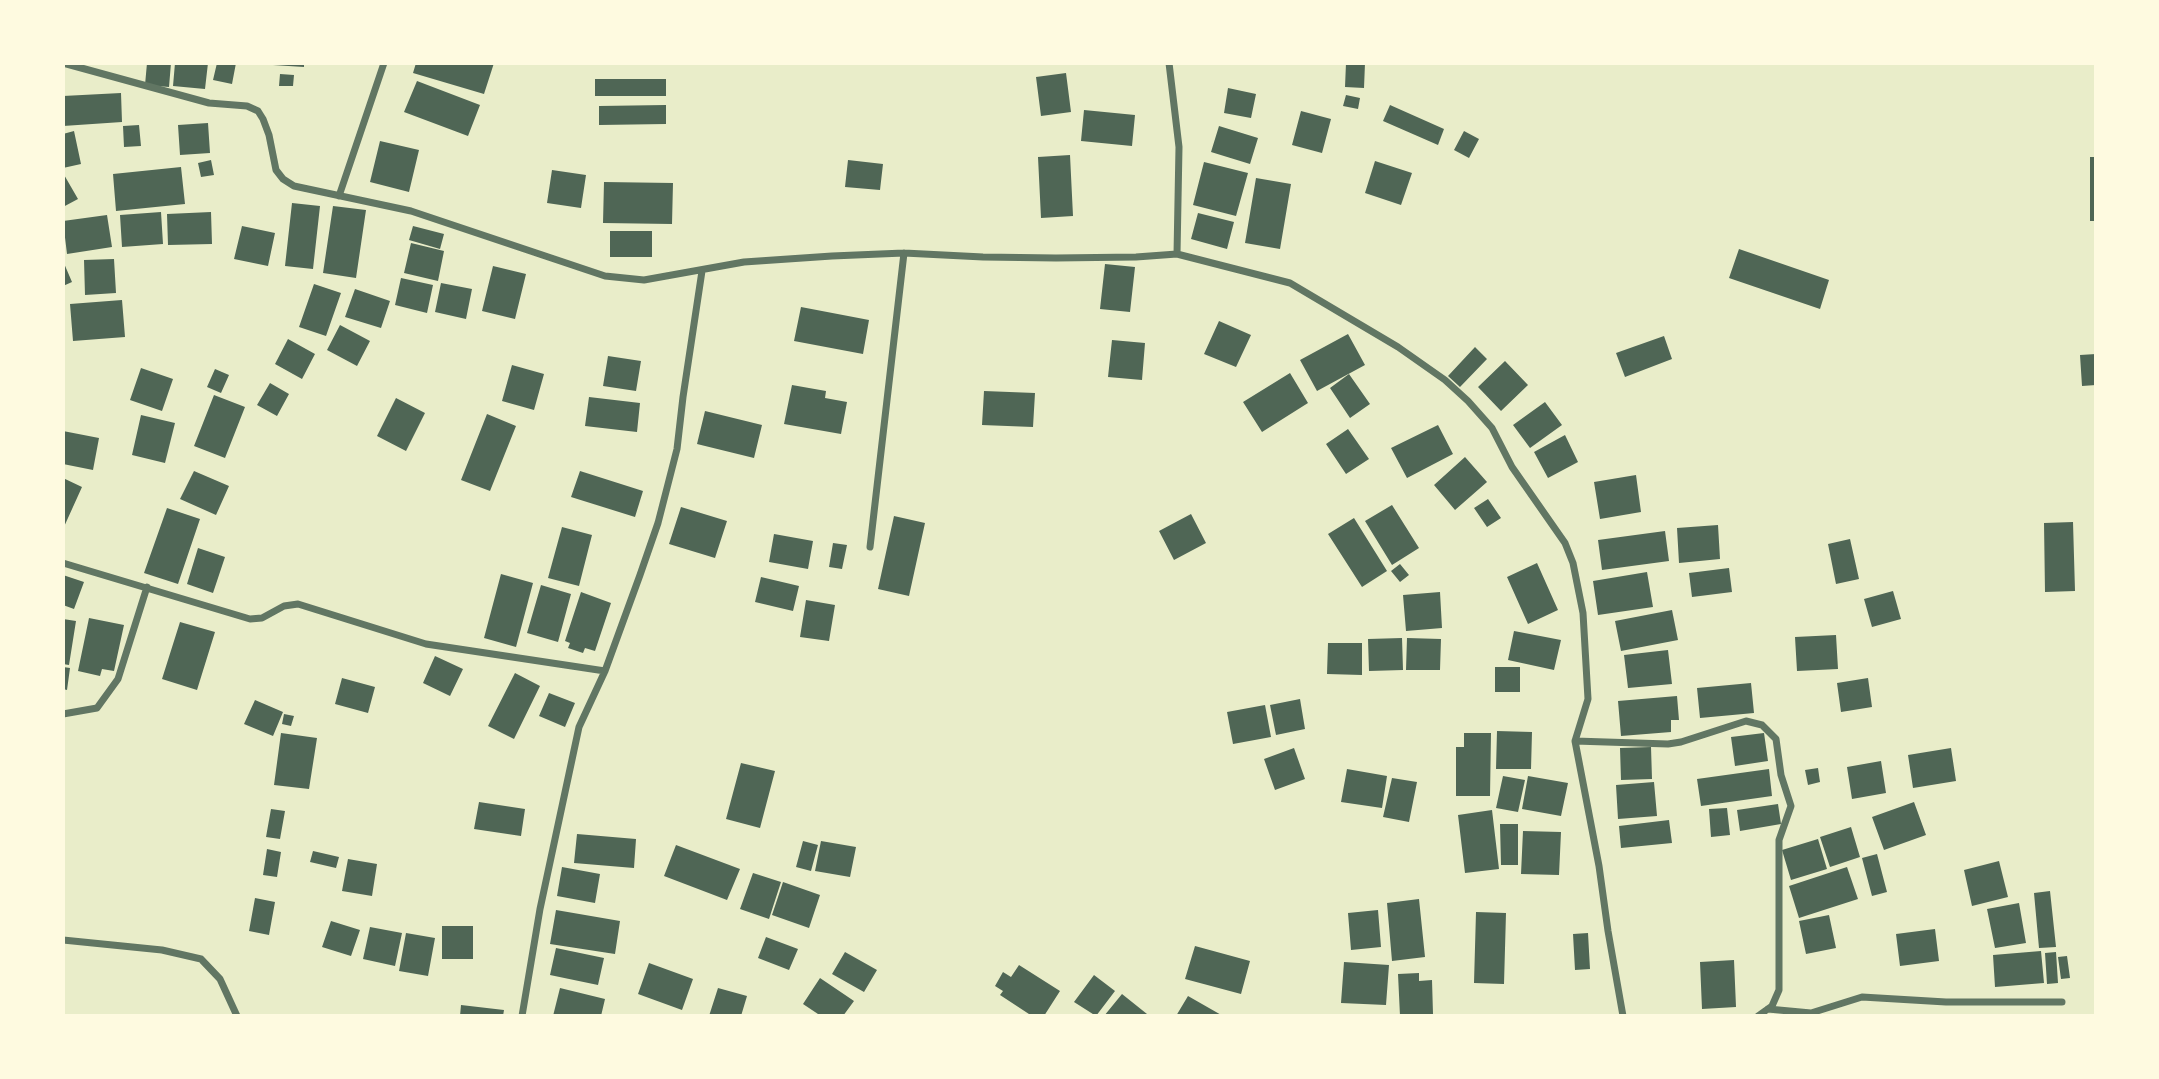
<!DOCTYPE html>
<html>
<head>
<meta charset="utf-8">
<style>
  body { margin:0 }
  #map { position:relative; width:2159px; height:1079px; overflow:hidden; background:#e9edc9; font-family:Ubuntu,sans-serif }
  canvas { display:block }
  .frame { position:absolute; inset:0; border:65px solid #fefae0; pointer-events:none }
</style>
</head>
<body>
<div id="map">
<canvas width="2159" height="1079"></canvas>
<div class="frame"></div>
</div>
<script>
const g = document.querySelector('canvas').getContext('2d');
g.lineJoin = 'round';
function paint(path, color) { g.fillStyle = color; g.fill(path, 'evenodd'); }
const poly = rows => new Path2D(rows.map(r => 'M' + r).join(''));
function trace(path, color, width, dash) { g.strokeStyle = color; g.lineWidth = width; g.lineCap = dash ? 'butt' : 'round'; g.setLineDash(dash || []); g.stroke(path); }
paint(poly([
  [147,63,171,63,169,87,145,85],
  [175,63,208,63,205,89,173,86],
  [217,63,236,63,232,84,213,80],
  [274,63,304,63,304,67,273,65],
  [416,63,494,63,484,94,413,73],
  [1346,63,1365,63,1364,88,1345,87],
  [1066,73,1071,112,1041,116,1036,77],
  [280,74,294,75,293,86,279,86],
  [595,79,666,79,666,96,595,96],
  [417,81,480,105,468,136,404,112],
  [1228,88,1256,94,1251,118,1224,113],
  [121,93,122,122,63,126,63,96],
  [1346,95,1360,98,1358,109,1343,106],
  [666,105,666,124,599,125,599,106],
  [1390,105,1444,129,1438,145,1383,121],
  [1084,110,1135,115,1132,146,1081,141],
  [1301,111,1331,119,1322,153,1292,145],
  [208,123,210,153,180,155,178,125],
  [139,125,141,146,124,147,123,126],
  [1219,126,1258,138,1250,164,1211,152],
  [74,131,81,164,63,168,63,134],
  [1464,131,1479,139,1469,158,1454,150],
  [380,141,419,150,409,192,370,182],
  [1070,155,1073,216,1041,218,1038,157],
  [2090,157,2096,157,2096,221,2090,221],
  [211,160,214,175,201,177,198,163],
  [848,160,883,164,880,190,845,187],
  [1375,161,1412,173,1401,205,1365,193],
  [1204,162,1248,173,1236,216,1193,205],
  [181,167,185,204,116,211,113,174],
  [552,170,586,175,581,208,547,203],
  [63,173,78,199,63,207],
  [1256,178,1291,184,1280,249,1245,243],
  [604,182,673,183,672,224,603,223],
  [292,203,320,206,313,269,285,266],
  [333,206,366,210,356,278,323,273],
  [161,212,163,244,122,247,120,215],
  [211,212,212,244,168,245,167,214],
  [1198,213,1234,222,1227,249,1191,239],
  [107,215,112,247,67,254,63,221],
  [242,226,275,233,268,266,234,259],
  [413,226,444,234,440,249,409,240],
  [610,231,652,231,652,257,610,257],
  [411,243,444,251,438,281,404,273],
  [1739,249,1829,280,1820,309,1729,278],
  [114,259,116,293,85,295,84,260],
  [63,261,72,282,63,286],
  [1105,264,1135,267,1130,312,1100,309],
  [493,266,526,274,515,319,482,311],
  [401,278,433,285,427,313,395,305],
  [441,283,472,289,466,319,435,312],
  [314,284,341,293,326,336,299,327],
  [355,289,390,301,381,328,345,317],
  [122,300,125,337,73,341,70,304],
  [801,307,869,320,863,354,794,341],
  [1219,321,1251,335,1236,367,1204,354],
  [340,325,370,341,357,366,327,350],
  [1348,334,1365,365,1317,391,1300,360],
  [1664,336,1672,359,1625,377,1616,353],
  [288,339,315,354,302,379,275,364],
  [1112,340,1145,343,1142,380,1108,377],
  [1475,347,1487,359,1460,387,1448,376],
  [2096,354,2096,385,2082,386,2080,355],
  [608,356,641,361,636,391,603,386],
  [1505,361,1528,385,1501,411,1478,387],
  [512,365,544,374,534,410,502,401],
  [141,368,173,379,162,411,130,400],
  [215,369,229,375,221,393,207,387],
  [1290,373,1308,403,1262,432,1243,402],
  [1349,374,1370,404,1350,418,1330,388],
  [270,383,289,394,277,416,257,405],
  [792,385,826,391,825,398,847,402,841,434,784,424],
  [984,391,1035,393,1033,427,982,425],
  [214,395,245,407,225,458,194,446],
  [589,397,640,403,637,432,585,426],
  [396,398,425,413,406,451,377,436],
  [1545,402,1562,425,1530,448,1513,425],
  [705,411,762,425,754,458,697,444],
  [487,414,516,426,490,491,461,480],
  [141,415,175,423,165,463,132,455],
  [1438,425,1453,454,1407,478,1391,448],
  [1348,429,1369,459,1346,474,1326,444],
  [63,431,99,438,93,470,63,464],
  [1565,435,1578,462,1548,478,1534,452],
  [1465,457,1487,482,1455,510,1434,485],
  [194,471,229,486,216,515,180,499],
  [580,471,643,491,635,517,571,497],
  [1636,475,1641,512,1600,519,1594,482],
  [63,478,82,487,63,529],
  [1488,499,1501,518,1487,527,1474,508],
  [1392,505,1419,548,1392,565,1365,521],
  [681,507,727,521,715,558,669,544],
  [167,508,200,519,178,584,144,573],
  [1191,514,1206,543,1174,560,1159,531],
  [894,516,925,523,909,596,878,589],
  [1354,518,1387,571,1362,587,1328,534],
  [2073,522,2075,591,2045,592,2044,523],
  [1718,525,1720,559,1679,563,1677,528],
  [562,527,592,535,579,586,548,578],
  [1665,531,1669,561,1602,570,1598,540],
  [774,534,813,541,808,569,769,562],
  [1850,539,1859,579,1836,584,1828,544],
  [833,543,847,545,842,569,829,567],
  [198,548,225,557,213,593,187,584],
  [1537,563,1558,610,1528,624,1507,577],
  [1400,564,1409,575,1400,582,1391,571],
  [1729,568,1732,592,1692,597,1689,573],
  [1647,572,1653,607,1598,615,1593,581],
  [501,574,533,583,516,647,484,638],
  [63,575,84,582,74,609,63,605],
  [761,577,799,586,793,611,755,602],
  [541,585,571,594,558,642,527,633],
  [1893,591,1901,619,1872,627,1864,599],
  [581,592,611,603,595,651,585,648,583,653,568,648,570,643,565,641],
  [1440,592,1442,628,1406,631,1403,595],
  [806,600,835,605,829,641,800,637],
  [1672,610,1678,640,1621,651,1615,621],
  [89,618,124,625,114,671,102,669,100,676,78,671],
  [63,619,76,621,69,665,63,664],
  [180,622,215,632,197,690,162,679],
  [1514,631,1561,640,1554,670,1508,660],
  [1836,635,1838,669,1797,671,1795,637],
  [1402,638,1403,670,1369,671,1368,639],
  [1407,638,1441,639,1440,670,1406,670],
  [1328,643,1362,643,1362,675,1327,674],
  [1668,650,1672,684,1628,688,1624,655],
  [435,656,463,669,450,696,423,683],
  [63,667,70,668,67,690,63,689],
  [1495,667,1520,667,1520,692,1495,692],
  [515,673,540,686,514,739,488,726],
  [342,678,375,687,368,713,335,704],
  [1868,678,1872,707,1841,712,1837,683],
  [1751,683,1754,713,1700,718,1697,688],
  [549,693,575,703,565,727,539,716],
  [1677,696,1679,720,1671,720,1671,732,1621,736,1618,701],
  [1300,699,1305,729,1276,735,1270,705],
  [255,700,283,712,273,736,244,724],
  [1265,705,1271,737,1233,744,1227,712],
  [284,714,294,716,291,726,282,724],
  [1497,731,1532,732,1531,769,1496,769],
  [281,733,317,738,309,789,274,785],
  [1464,733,1491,733,1490,796,1456,796,1456,747,1464,747],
  [1764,733,1768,761,1735,766,1731,737],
  [1651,747,1652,779,1621,780,1620,748],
  [1294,748,1305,779,1275,790,1264,759],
  [1951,748,1956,781,1913,788,1908,755],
  [1881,761,1886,793,1852,799,1847,767],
  [741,763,775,771,760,828,726,819],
  [1818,768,1820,782,1808,785,1805,770],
  [1347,769,1387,776,1382,808,1341,802],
  [1769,769,1772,796,1701,806,1697,779],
  [1503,776,1525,780,1518,812,1496,808],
  [1528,776,1568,783,1561,816,1522,809],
  [1392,778,1417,782,1409,822,1383,817],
  [1654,782,1657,816,1618,819,1616,785],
  [479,802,525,809,521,836,474,829],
  [1914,802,1926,835,1884,850,1872,817],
  [1778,804,1781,824,1740,831,1737,810],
  [1727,808,1730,835,1711,837,1709,809],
  [271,809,285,811,280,839,266,837],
  [1492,810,1499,869,1465,873,1458,815],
  [1669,820,1672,843,1621,848,1619,826],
  [1500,824,1518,824,1518,865,1501,865],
  [1851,827,1860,857,1830,867,1820,837],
  [1523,831,1561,832,1559,875,1521,874],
  [577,834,636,839,634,868,574,863],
  [1818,839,1827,869,1791,880,1782,850],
  [803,841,818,845,811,871,796,867],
  [821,841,856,847,850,877,815,871],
  [676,845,740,869,727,900,664,876],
  [267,849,281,852,277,877,263,875],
  [313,851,339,857,336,868,310,862],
  [1877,854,1887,892,1872,896,1862,858],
  [348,859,377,864,372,896,342,891],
  [1999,861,2008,897,1972,906,1964,870],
  [562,867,600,874,595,903,557,896],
  [1847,867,1858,899,1799,918,1789,886],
  [753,873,781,882,769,919,740,909],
  [783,882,820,895,809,928,772,915],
  [2050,891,2056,947,2039,948,2034,893],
  [255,898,275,902,269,935,249,931],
  [1419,899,1425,957,1392,961,1387,903],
  [2019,903,2026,943,1995,948,1987,909],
  [556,910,620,921,615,954,550,944],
  [1378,910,1381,947,1351,950,1348,913],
  [1476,912,1506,913,1504,984,1474,983],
  [1829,915,1836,948,1806,954,1799,921],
  [331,921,360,930,351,956,322,947],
  [442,926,473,926,473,959,442,959],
  [370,927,402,933,395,966,363,959],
  [1935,929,1939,961,1900,966,1896,934],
  [406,933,435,938,428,976,399,971],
  [1588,933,1590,969,1575,970,1573,934],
  [766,937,798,949,789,970,758,958],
  [1195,946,1250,961,1241,994,1185,979],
  [556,948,604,958,598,985,550,975],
  [2041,951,2044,983,1995,987,1993,955],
  [845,952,877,970,864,992,832,974],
  [2056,952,2058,983,2047,984,2045,953],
  [2067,956,2070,978,2061,979,2058,957],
  [1734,960,1736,1007,1702,1009,1700,962],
  [1344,962,1389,965,1386,1005,1341,1003],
  [649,963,693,979,682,1010,638,994],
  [1019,965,1060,991,1044,1016,1032,1016,1000,995,1003,991,995,986,1003,972,1011,977],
  [1419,973,1419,981,1432,980,1433,1014,1400,1016,1398,974],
  [1094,975,1115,991,1096,1016,1074,1002],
  [820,978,854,1001,843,1016,821,1016,803,1004],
  [560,988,605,999,601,1016,553,1016],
  [718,988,747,996,741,1016,709,1016],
  [1122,994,1147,1014,1146,1016,1104,1016],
  [1188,996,1223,1016,1176,1016],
  [461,1005,504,1010,503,1016,460,1016]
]), '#4f6655');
trace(poly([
  [63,63,209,103,247,106,258,111,263,119,269,135,276,170,283,179,294,186,411,211,605,276,644,280,744,262,832,256,904,253,983,257,1056,258,1136,257,1177,254,1290,283,1398,347,1445,380,1468,401,1492,428,1512,467,1565,543,1573,563,1583,613,1588,699,1575,741,1599,866,1608,931,1623,1016],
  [1169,63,1179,147,1177,254],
  [339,196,384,63],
  [870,547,904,253],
  [63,563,250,619,262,618,284,606,298,604,426,644,605,671],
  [63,714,97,708,118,679,147,587],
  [1575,741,1668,744,1681,742,1746,721,1762,725,1776,739,1781,775,1791,806,1779,840,1779,990,1772,1006,1758,1016],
  [63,940,162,950,201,959,220,979,237,1016],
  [1768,1009,1811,1013,1862,997,1946,1002,2062,1002],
  [522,1016,540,909,579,727,605,671,640,575,658,523,677,449,683,397,702,271]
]), '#617663', 7);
</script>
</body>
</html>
